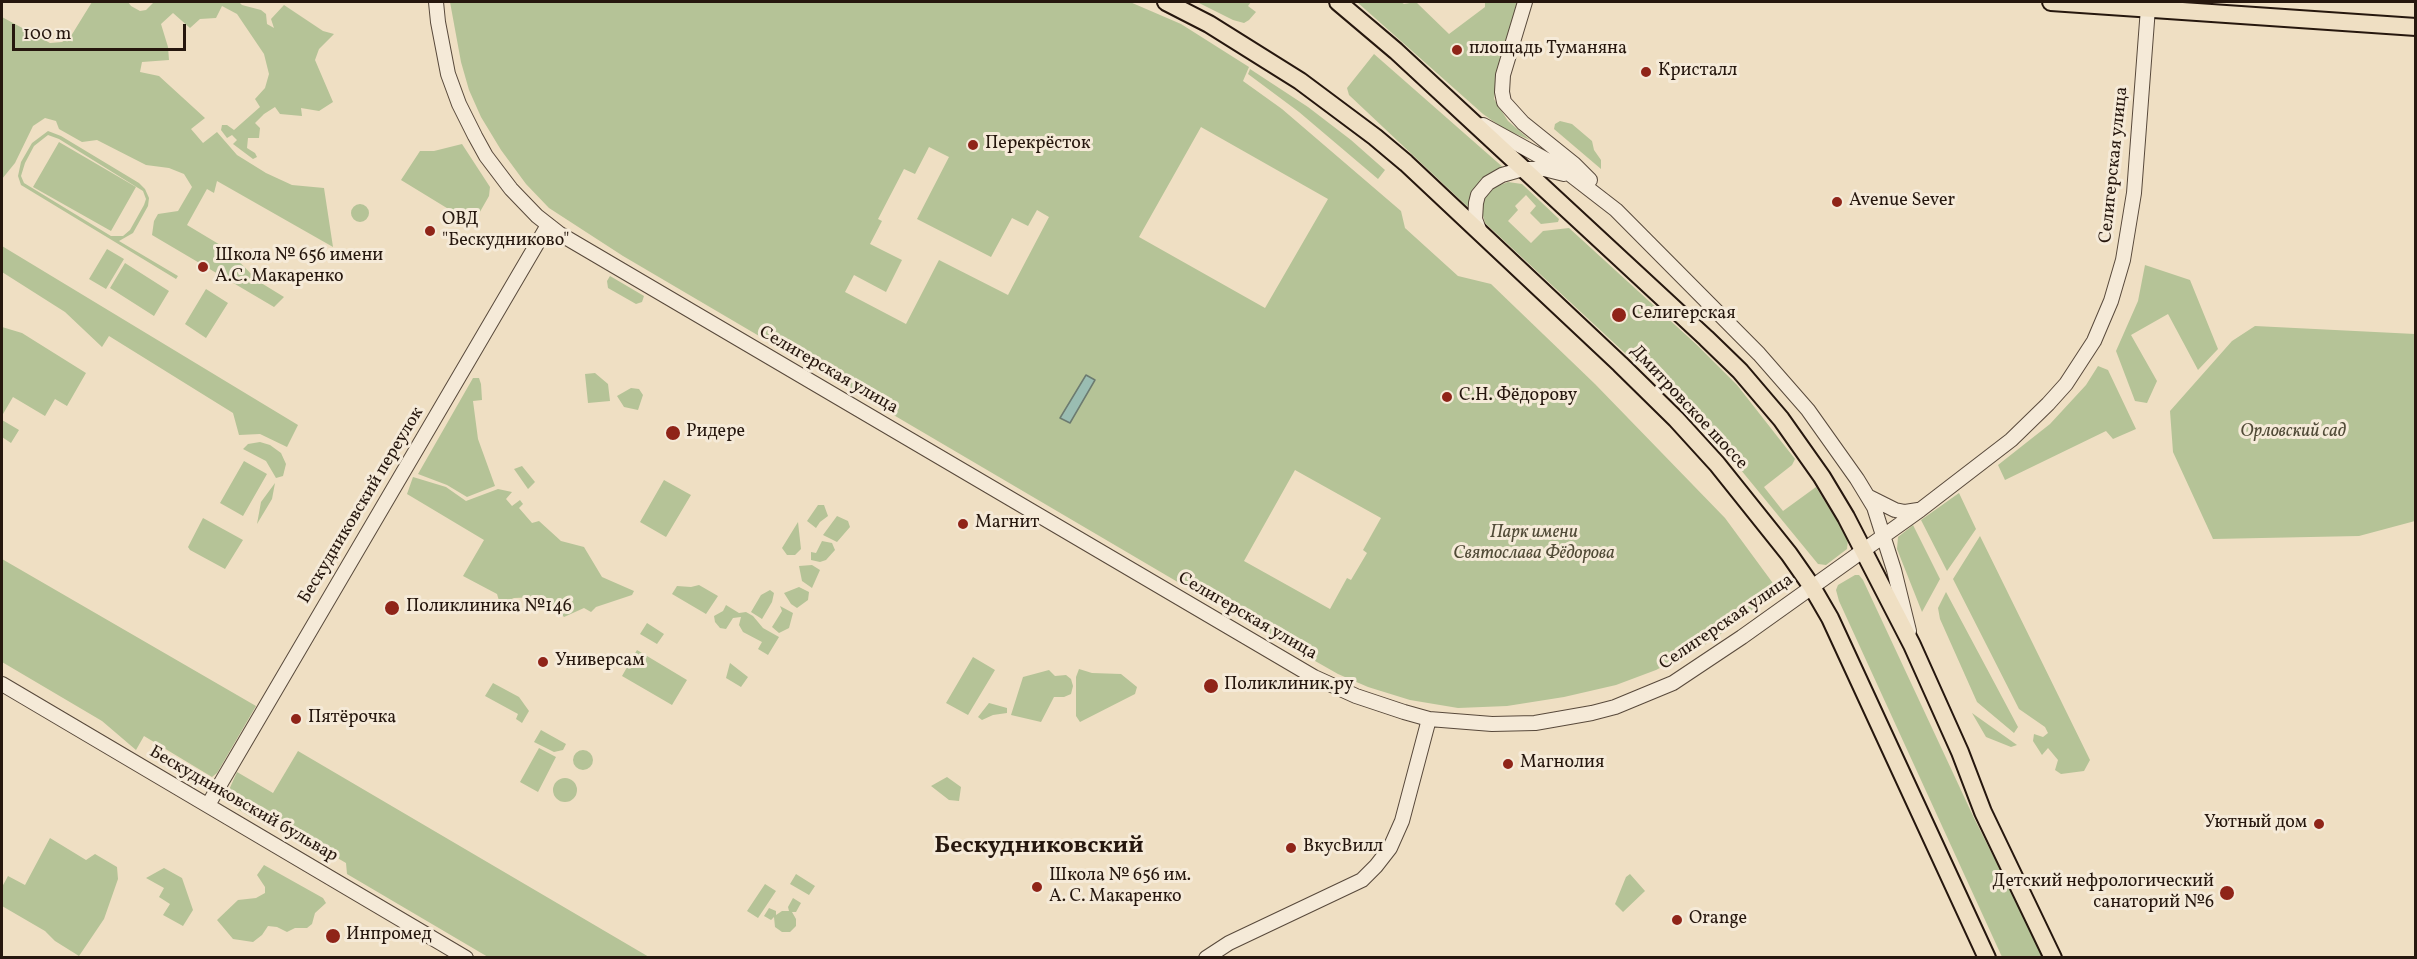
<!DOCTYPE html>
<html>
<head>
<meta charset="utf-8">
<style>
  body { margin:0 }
  #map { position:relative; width:2417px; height:959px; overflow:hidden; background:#efdfc3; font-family:Vollkorn,serif }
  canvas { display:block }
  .frame { position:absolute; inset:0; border:3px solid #26170e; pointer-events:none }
  .scale { position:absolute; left:12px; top:24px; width:174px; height:27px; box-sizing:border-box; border:3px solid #26170e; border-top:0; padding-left:8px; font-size:18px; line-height:21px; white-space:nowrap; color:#26170e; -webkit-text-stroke:4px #f5ead8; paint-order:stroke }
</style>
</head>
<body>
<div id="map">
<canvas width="2417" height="959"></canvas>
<div class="frame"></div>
<div class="scale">100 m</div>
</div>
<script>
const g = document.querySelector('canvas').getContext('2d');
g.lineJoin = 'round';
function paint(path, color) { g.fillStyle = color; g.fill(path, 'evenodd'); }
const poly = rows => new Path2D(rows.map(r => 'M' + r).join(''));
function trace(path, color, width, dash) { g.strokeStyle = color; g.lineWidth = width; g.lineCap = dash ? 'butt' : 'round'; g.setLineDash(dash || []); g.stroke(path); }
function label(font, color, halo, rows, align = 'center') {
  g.font = font + ' Vollkorn,serif'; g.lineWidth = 6; g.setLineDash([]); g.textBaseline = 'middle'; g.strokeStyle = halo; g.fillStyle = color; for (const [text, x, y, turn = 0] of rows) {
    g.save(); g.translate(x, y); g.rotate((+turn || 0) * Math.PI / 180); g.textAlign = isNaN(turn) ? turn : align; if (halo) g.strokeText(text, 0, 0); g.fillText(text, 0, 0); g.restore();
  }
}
paint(poly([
  [92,2,128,2,131,6,140,11,146,10,154,2,239,2,242,5,261,10,266,14,267,24,274,28,271,19,284,5,323,31,334,34,319,49,315,60,333,102,319,111,301,108,302,116,280,114,275,107,264,114,255,123,260,128,259,138,248,138,247,148,255,153,257,157,253,159,233,144,237,140,232,135,227,138,221,130,222,125,227,125,234,130,260,107,255,99,265,88,269,74,264,54,237,14,222,6,216,18,200,19,190,28,173,13,161,24,168,47,169,60,142,62,140,72,159,76,205,118,191,129,203,143,217,132,237,155,266,173,292,185,324,188,333,247,217,181,214,193,207,189,187,225,227,249,258,281,284,297,274,307,152,235,154,221,158,214,178,211,192,187,184,174,169,168,146,165,97,140,82,142,59,129,56,121,45,118,33,126,15,163,2,179,2,17,50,43,62,42,71,36],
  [450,2,1130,2,1181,24,1249,67,1243,81,1282,109,1401,211,1405,228,1458,276,1491,284,1595,384,1725,518,1775,586,1775,591,1768,602,1706,644,1656,670,1616,685,1564,697,1507,706,1458,708,1410,700,1368,687,1338,674,1227,611,623,256,549,208,526,184,501,150,481,117,469,90,461,62],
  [1201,127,1328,199,1265,308,1139,237],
  [929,147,949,157,917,219,991,257,1012,218,1028,226,1037,210,1049,217,1008,295,939,260,906,324,845,292,854,275,886,292,902,260,870,244,882,221,878,219,904,169,915,174],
  [1295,470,1381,518,1363,550,1367,553,1351,580,1347,578,1330,609,1244,561],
  [1197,2,1251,2,1248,6,1256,12,1249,20,1244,23,1233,20],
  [1357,2,1401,2,1404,4,1416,2,1449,34,1485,7,1485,2,1518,2,1518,7,1497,74,1494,99,1508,121,1530,140,1504,129,1483,114],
  [1374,54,1505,169,1470,209,1349,95,1347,88],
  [1250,69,1308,107,1351,140,1385,170,1378,179,1299,112,1248,74],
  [1560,121,1572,124,1592,141,1594,150,1601,160,1601,169,1554,129,1555,124],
  [48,131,61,136,139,183,145,189,149,198,148,206,133,233,119,241,178,276,176,279,21,185,18,176,21,162,32,143],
  [48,135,59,139,143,191,146,199,144,205,130,230,123,236,111,236,24,183,21,176,25,163,34,146],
  [59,142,136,187,111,231,33,187],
  [462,144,490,187,489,196,473,224,401,180,420,151,434,151],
  [1508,182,1522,184,1559,219,1558,222,1541,224,1530,213,1536,206,1526,195,1515,206,1518,210,1508,221,1531,243,1543,231,1569,228,1697,345,1737,385,1795,459,1792,465,1764,487,1783,511,1816,487,1848,539,1847,549,1826,565,1818,564,1727,453,1687,409,1644,366,1626,354,1485,223,1482,212,1485,197,1495,187],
  '351 213a9 9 0 1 1 18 0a9 9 0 1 1-18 0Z',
  [2,246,298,425,287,447,260,434,239,435,233,413,109,336,102,347,65,312,2,272],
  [107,249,124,259,106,289,89,279],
  [125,263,169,291,154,316,110,288],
  [2145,265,2190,280,2218,349,2198,370,2168,314,2131,335,2157,381,2147,403,2135,401,2116,351,2138,301],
  [610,276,644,296,642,302,636,304,608,288,607,281],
  [206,289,228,303,206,338,185,324],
  [2255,326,2415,334,2415,521,2359,536,2213,539,2173,452,2170,411,2232,341],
  [2,327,22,333,86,373,67,406,55,399,45,416,13,397,3,414,2,413],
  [2098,366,2108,370,2136,429,2113,439,2106,431,2005,480,1998,465,2050,424,2086,385],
  [595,373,608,384,610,401,588,403,585,374],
  [473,378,479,378,481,384,482,400,473,401,478,439,495,486,467,497,447,485,418,474],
  [631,388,639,389,643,395,638,410,624,407,617,396],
  [2,420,19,430,11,443,2,437],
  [260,442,270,445,281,453,286,464,283,476,276,478,266,461,243,449,248,444],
  [244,461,267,474,243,516,220,503],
  [522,466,535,482,528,489,514,469],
  [413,477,446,487,466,501,498,489,512,492,506,499,512,506,520,500,523,504,519,508,532,523,539,521,561,541,584,547,602,577,634,591,632,595,596,607,591,612,584,608,564,617,554,606,540,597,514,598,500,604,497,594,463,576,484,540,407,494],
  [664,480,691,495,666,537,640,522],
  [275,483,272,499,257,524,261,502],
  [1959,493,1976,529,1947,571,1921,520],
  [818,505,824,505,828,516,820,522,816,528,807,521],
  [837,516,848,521,850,527,837,542,823,535],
  [203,518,243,540,225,569,190,550,188,547],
  [798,522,801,549,795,555,787,555,782,548],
  [1913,525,1940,579,1922,612,1897,549,1898,537],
  [1980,536,2090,760,2084,771,2061,774,2055,770,2058,760,2048,748,2042,755,2033,741,2034,734,2043,737,2048,733,2045,727,2019,709,1953,579],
  [822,541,832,543,835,550,826,560,820,562,811,560,811,552,816,553],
  [2,559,256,706,217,773,212,777,144,736,136,750,102,721,2,662],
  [812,565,820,570,812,588,802,581,799,566],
  [1855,575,1859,575,1863,580,1974,818,2044,957,2002,957,1839,601,1836,590,1838,585],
  [699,585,718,596,706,614,672,594,677,586,691,587],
  [799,587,809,592,808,600,797,608,791,604,784,593],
  [770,590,774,593,772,602,762,619,751,612,761,595],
  [1946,592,2018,727,2014,733,1977,702,1940,619,1938,608],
  [726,605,739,613,746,612,753,616,763,628,779,637,768,655,758,649,762,642,743,632,739,625,741,617,733,618,726,629,720,628,715,622,714,616,723,611],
  [780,606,793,613,789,628,779,633,772,627,782,611],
  [647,623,664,634,657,644,640,634],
  [637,650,687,680,672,705,622,676],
  [973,657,995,670,968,715,946,703],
  [730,663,748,677,741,687,726,678],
  [1079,669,1092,673,1121,674,1137,687,1135,694,1080,722,1076,716,1076,677],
  [1049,670,1055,676,1066,675,1071,679,1073,686,1071,694,1064,697,1054,697,1041,722,1011,715,1023,677],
  [493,683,519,697,529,711,522,723,516,719,518,714,485,696],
  [989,703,1007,708,1007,713,993,715,982,720,978,717],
  [1972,713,2017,745,2011,747,1986,737],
  [541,730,566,744,563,750,554,752,534,742],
  [539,748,556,757,538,792,520,782],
  '573 760a10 10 0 1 1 20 0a10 10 0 1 1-20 0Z',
  [298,751,649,957,488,957,347,874,346,863,257,811,252,818,233,806,228,792,237,772,273,793],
  [947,777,961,787,959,801,949,800,931,786],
  '553 790a12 12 0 1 1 24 0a12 12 0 1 1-24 0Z',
  [50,838,86,860,95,854,117,867,118,879,104,919,79,956,55,941,45,931,2,906,2,887,8,876,25,885],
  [264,865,323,898,326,903,315,913,312,924,307,928,295,928,287,932,277,927,268,926,262,935,253,942,233,939,217,920,238,900,256,898,265,893,265,887,257,875],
  [164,868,182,878,193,910,183,926,163,915,170,904,159,897,164,888,146,878],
  [796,874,815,886,809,895,790,884],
  [1630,874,1645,891,1623,912,1615,904,1626,877],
  [765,884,776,891,758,918,747,911],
  [793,898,801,903,796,912,792,912,796,919,796,926,790,932,782,932,775,927,774,917,771,920,764,916,769,908,776,911,776,915,782,911,789,911,788,907]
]), '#b5c397');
const water = poly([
  [1086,375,1095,380,1070,423,1060,418,1086,375]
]);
paint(water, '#9abdb2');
trace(water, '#6c7b70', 1.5);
const minor = poly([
  [436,2,438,22,448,74,459,104,475,136,486,156,511,189,537,216,560,234,1314,677,1356,696,1404,712,1429,719,1492,724,1535,723,1592,713,1615,707,1673,683,1742,637,1920,510,2011,440,2048,404,2066,384,2094,341,2111,301,2123,260,2134,193,2148,8],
  [1525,2,1503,75,1502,92,1504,102,1523,123,1574,164,1590,180],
  [1483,125,1563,169,1616,210,1759,354,1808,410,1857,479,1874,507,1894,570,1909,631],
  [1480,232,1475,219,1476,203,1478,195,1488,183,1502,175,1523,169,1544,169,1564,174],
  [1869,497,1895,510,1905,512,1918,510],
  [2,684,466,958],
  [208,805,548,225],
  [1206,958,1229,943,1362,880,1376,866,1390,848,1402,821,1429,719]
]);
const major = poly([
  [1166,2,1209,24,1300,81,1375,137,1406,163,1620,364,1676,419,1717,464,1789,554,1812,587,1830,618,1987,958],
  [1338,2,1396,51,1706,338,1740,371,1781,419,1822,477,1846,517,1912,645,1960,752,1983,812,2053,958],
  [2051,2,2416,27]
]);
trace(minor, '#58493b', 16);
trace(major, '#26170e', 20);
trace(minor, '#f5ead8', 14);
trace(major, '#efdfc3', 16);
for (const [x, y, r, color] of [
  [1457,50,6,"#8f2418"],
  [1646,72,6,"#8f2418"],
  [973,145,6,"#8f2418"],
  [1837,202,6,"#8f2418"],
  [430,231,6,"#8f2418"],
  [203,267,6,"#8f2418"],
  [1619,315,8,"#8f2418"],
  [1447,397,6,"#8f2418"],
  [673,433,8,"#8f2418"],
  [963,524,6,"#8f2418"],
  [392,608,8,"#8f2418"],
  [543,662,6,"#8f2418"],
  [1211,686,8,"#8f2418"],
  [296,719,6,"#8f2418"],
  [1508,764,6,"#8f2418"],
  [2319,824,6,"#8f2418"],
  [1291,848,6,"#8f2418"],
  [1037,887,6,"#8f2418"],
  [2227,893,8,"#8f2418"],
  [1677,920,6,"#8f2418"],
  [333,936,8,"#8f2418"]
]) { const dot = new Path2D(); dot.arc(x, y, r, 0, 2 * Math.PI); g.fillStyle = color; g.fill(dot); trace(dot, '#f5ead8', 2); }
label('18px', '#26170e', '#f5ead8', [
  ["площадь Туманяна",1469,50],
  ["Кристалл",1658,72],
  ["Перекрёсток",985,145],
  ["Avenue Sever",1849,202],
  ["ОВД",442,221],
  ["\"Бескудниково\"",442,242],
  ["Школа № 656 имени",215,257],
  ["А.С. Макаренко",215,278],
  ["Селигерская",1632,315],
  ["С.Н. Фёдорову",1459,397],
  ["Ридере",686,433],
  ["Магнит",975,524],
  ["Поликлиника №146",406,608],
  ["Универсам",555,662],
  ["Поликлиник.ру",1224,686],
  ["Пятёрочка",308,719],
  ["Магнолия",1520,764],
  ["Уютный дом",2307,824,"right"],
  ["ВкусВилл",1303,848],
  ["Школа № 656 им.",1049,877],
  ["А. С. Макаренко",1049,898],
  ["Детский нефрологический",2214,883,"right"],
  ["санаторий №6",2214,904,"right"],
  ["Orange",1689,920],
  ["Инпромед",346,936]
], 'left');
label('18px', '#26170e', '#f5ead8', [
  ["Селигерская улица",2115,165,-84],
  ["Селигерская улица",828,371,30],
  ["Дмитровское шоссе",1688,408,47],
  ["Бескудниковский переулок",362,506,-59],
  ["Селигерская улица",1247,617,30],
  ["Селигерская улица",1727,623,-34],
  ["Бескудниковский бульвар",243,805,30]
]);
label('italic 18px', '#514b37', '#f5ead8', [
  ["Орловский сад",2293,433],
  ["Парк имени",1534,534],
  ["Святослава Фёдорова",1534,555]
]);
label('bold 24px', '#26170e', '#f5ead8', [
  ["Бескудниковский",1039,848]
]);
</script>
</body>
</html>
